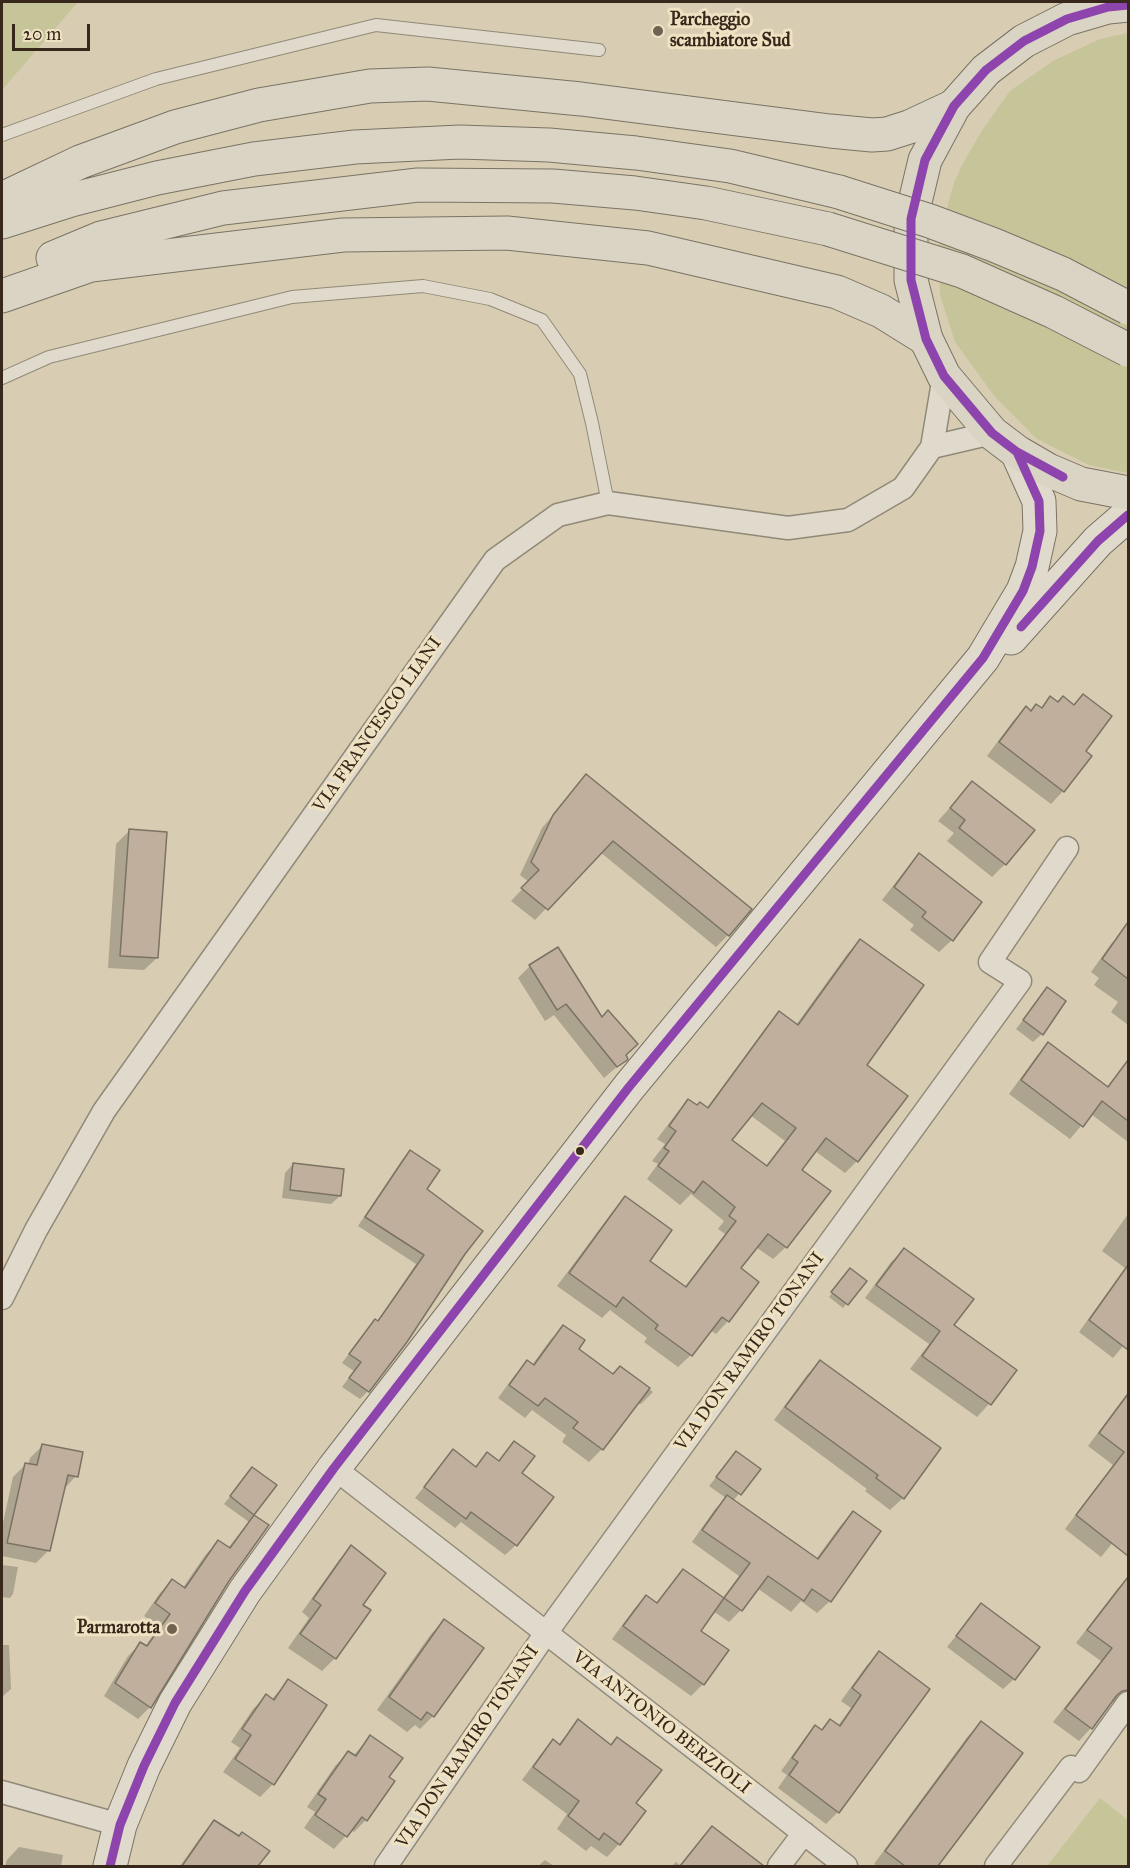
<!DOCTYPE html>
<html>
<head>
<meta charset="utf-8">
<style>
  body { margin:0 }
  #map { position:relative; width:1130px; height:1868px; overflow:hidden; background:#d8cdb2; font-family:"IM FELL Great Primer",serif }
  canvas { display:block }
  .frame { position:absolute; inset:0; border:3px solid #37281b; pointer-events:none }
  .scale { position:absolute; left:12px; top:24px; width:78px; height:27px; box-sizing:border-box; border:3px solid #37281b; border-top:0; padding-left:8px; font-size:18px; line-height:21px; white-space:nowrap; color:#37281b; -webkit-text-stroke:4px #efe2c3; paint-order:stroke }
</style>
</head>
<body>
<div id="map">
<canvas width="1130" height="1868"></canvas>
<div class="frame"></div>
<div class="scale">20 m</div>
</div>
<script>
const g = document.querySelector('canvas').getContext('2d');
g.lineJoin = 'round';
function paint(path, color) { g.fillStyle = color; g.fill(path, 'evenodd'); }
const poly = rows => new Path2D(rows.map(r => 'M' + r).join(''));
function trace(path, color, width, dash) { g.strokeStyle = color; g.lineWidth = width; g.lineCap = dash ? 'butt' : 'round'; g.setLineDash(dash || []); g.stroke(path); }
function label(font, color, halo, rows, align = 'center') {
  g.font = font + ' "IM FELL Great Primer",serif'; g.lineWidth = 6; g.setLineDash([]); g.textBaseline = 'middle'; g.strokeStyle = halo; g.fillStyle = color; for (const [text, x, y, turn = 0] of rows) {
    g.save(); g.translate(x, y); g.rotate((+turn || 0) * Math.PI / 180); g.textAlign = isNaN(turn) ? turn : align; if (halo) g.strokeText(text, 0, 0); g.fillText(text, 0, 0); g.restore();
  }
}
paint(poly([
  [2,2,78,2,2,90],
  [1128,33,1128,473,1089,465,1037,439,995,397,955,342,940,295,939,236,954,183,961,167,981,132,1010,91,1053,61,1100,39],
  [1100,1798,1128,1820,1128,1866,1047,1866]
]), '#c6c499');
paint(poly([
  [1083,696,1084,751,1063,791,1051,804,987,756,1013,721,1026,708,1030,712,1040,709,1051,698,1058,704,1073,706],
  [586,776,728,935,716,947,600,852,535,920,511,901,529,882,520,875,542,828],
  [972,783,1005,864,992,877,947,841,954,833,938,821],
  [129,831,157,958,144,970,108,968,116,844],
  [919,855,952,940,939,952,910,930,914,925,882,900,907,868],
  [1123,932,1128,935,1128,1025,1111,1012,1118,1002,1094,985,1099,978,1091,972,1111,944],
  [860,941,865,1066,857,1161,845,1173,815,1151,800,1170,786,1247,773,1259,756,1247,739,1269,728,1321,716,1334,710,1330,691,1355,678,1367,644,1342,647,1338,610,1310,602,1318,557,1286,613,1211,626,1198,648,1261,684,1288,725,1234,718,1229,724,1221,691,1194,680,1205,647,1179,658,1164,652,1161,665,1144,657,1139,676,1114,689,1101,696,1107,706,1109,767,1026,779,1013,796,1025,848,953],
  [750,1115,785,1141,765,1167,729,1140],
  [530,966,624,1056,626,1059,604,1078,554,1015,545,1021,518,978],
  [1047,989,1042,1034,1033,1042,1016,1029],
  [1048,1044,1106,1088,1128,1061,1128,1142,1091,1114,1070,1139,1009,1094,1036,1057],
  [410,1152,425,1189,481,1231,368,1391,360,1399,342,1387,354,1371,342,1363,367,1329,377,1322,416,1264,358,1226,402,1160],
  [293,1164,340,1196,331,1204,282,1198,285,1173],
  [1128,1214,1128,1340,1113,1358,1079,1332,1125,1268,1102,1251],
  [904,1250,952,1325,1015,1370,989,1404,977,1417,910,1369,929,1344,865,1298,891,1262],
  [847,1274,865,1281,843,1308,829,1297],
  [564,1327,577,1349,612,1375,620,1368,653,1392,641,1404,636,1404,602,1449,589,1462,562,1442,566,1435,532,1410,525,1418,498,1398,515,1375,528,1362,532,1365,551,1339],
  [820,1362,903,1498,890,1510,865,1491,867,1489,774,1420,807,1375],
  [1128,1392,1128,1524,1101,1557,1065,1529,1113,1465,1088,1446],
  [514,1443,520,1473,552,1497,516,1545,505,1555,461,1522,455,1528,415,1498,453,1451,475,1468,487,1454,497,1462],
  [43,1445,76,1476,63,1490,49,1550,36,1563,2,1556,2,1527,13,1477,26,1464,28,1465,30,1458],
  [736,1453,759,1469,733,1501,816,1559,841,1525,853,1513,830,1601,817,1613,801,1601,791,1612,757,1588,741,1610,729,1622,713,1611,699,1631,703,1684,691,1696,612,1639,634,1609,646,1597,656,1604,683,1571,722,1599,739,1576,692,1542,715,1509,726,1498,709,1486],
  [252,1469,274,1485,252,1515,267,1526,228,1580,150,1707,138,1719,104,1696,128,1656,140,1644,145,1647,159,1626,144,1616,160,1593,172,1581,182,1589,206,1554,218,1542,228,1548,249,1522,224,1504],
  [351,1547,361,1605,369,1611,335,1658,322,1671,288,1648,309,1618,302,1612,339,1560],
  [2,1565,18,1567,13,1594,10,1598,2,1597],
  [1128,1578,1128,1646,1121,1656,1128,1662,1128,1698,1110,1703,1091,1728,1079,1741,1053,1722,1101,1661,1076,1643,1118,1588],
  [981,1605,1014,1679,1003,1689,947,1647],
  [444,1621,482,1648,433,1716,420,1729,415,1725,407,1732,377,1710,431,1634],
  [2,1645,9,1645,11,1689,2,1697],
  [879,1653,838,1812,826,1824,778,1788,787,1775,781,1771,804,1739,815,1727,821,1731,830,1721,837,1727,851,1708,841,1701,867,1665],
  [288,1681,325,1706,273,1784,260,1797,223,1772,240,1748,231,1742,253,1709,266,1696,271,1700],
  [578,1721,611,1746,634,1804,619,1844,607,1857,591,1846,586,1851,557,1829,567,1814,522,1780,541,1754,553,1741,558,1745],
  [981,1723,1021,1753,936,1866,877,1866,874,1864,968,1736],
  [370,1737,387,1777,366,1820,354,1832,351,1830,334,1849,304,1828,315,1812,307,1807,335,1766,348,1753,353,1756],
  [215,1822,238,1838,267,1851,257,1866,180,1866,202,1835],
  [712,1828,755,1861,751,1866,672,1866,676,1862,680,1865],
  [19,1847,63,1855,61,1866,5,1866,7,1860],
  [545,1860,554,1866,538,1866]
]), '#0003');
const building = poly([
  [1083,694,1112,716,1086,751,1092,756,1064,792,999,742,1026,706,1031,711,1036,704,1042,708,1050,696,1058,702,1063,696,1074,705,1083,694],
  [586,774,752,909,729,936,613,841,548,910,521,888,539,870,531,862,553,815,586,774],
  [972,781,1035,830,1006,865,959,828,965,820,950,808,972,781],
  [129,829,167,832,158,958,120,956,129,829],
  [919,853,982,902,953,941,922,917,926,912,894,887,919,853],
  [1128,922,1128,979,1102,959,1128,922],
  [860,939,924,985,867,1065,908,1096,858,1162,826,1138,802,1170,831,1191,787,1248,768,1234,741,1268,759,1282,729,1322,722,1317,692,1356,655,1329,658,1325,623,1297,616,1307,569,1273,625,1196,672,1230,650,1261,686,1287,736,1221,729,1216,735,1207,703,1181,694,1193,658,1166,669,1151,664,1148,676,1131,669,1126,688,1099,697,1105,700,1102,708,1108,779,1011,798,1025,860,939],
  [762,1103,796,1128,767,1166,732,1140,762,1103],
  [558,947,602,1017,608,1010,638,1044,626,1055,628,1059,626,1061,617,1067,566,1004,557,1010,529,965,558,947],
  [1047,987,1066,1001,1043,1035,1023,1020,1047,987],
  [1048,1042,1108,1087,1128,1060,1128,1121,1102,1101,1083,1127,1021,1080,1048,1042],
  [410,1150,440,1170,427,1189,483,1231,465,1254,407,1342,369,1392,349,1378,361,1362,349,1354,375,1319,378,1321,424,1255,365,1217,410,1150],
  [293,1163,344,1169,341,1196,290,1190,293,1163],
  [904,1248,974,1299,954,1325,1017,1370,991,1405,922,1356,940,1331,876,1285,904,1248],
  [1128,1265,1128,1350,1089,1320,1128,1265],
  [850,1268,867,1281,848,1305,831,1292,850,1268],
  [563,1325,585,1340,579,1349,613,1374,620,1366,650,1388,603,1450,573,1428,578,1422,545,1398,538,1406,509,1385,527,1360,534,1365,563,1325],
  [820,1360,941,1448,904,1499,876,1478,878,1475,785,1407,820,1360],
  [1128,1394,1128,1556,1076,1515,1124,1452,1099,1433,1128,1394],
  [514,1441,535,1456,522,1473,554,1497,517,1546,471,1512,466,1519,424,1487,453,1449,476,1467,487,1452,499,1461,514,1441],
  [42,1444,83,1452,78,1477,68,1475,50,1551,7,1543,25,1463,37,1465,42,1444],
  [736,1451,761,1469,741,1495,716,1477,736,1451],
  [252,1467,277,1485,254,1515,230,1496,252,1467],
  [727,1495,818,1559,853,1511,881,1531,831,1602,812,1589,804,1601,768,1576,742,1611,724,1598,750,1563,702,1530,727,1495],
  [254,1515,269,1525,229,1581,151,1708,115,1683,140,1642,147,1646,170,1614,155,1603,172,1579,185,1588,218,1540,230,1548,254,1515],
  [351,1545,386,1573,363,1605,371,1610,336,1659,300,1634,321,1605,313,1599,351,1545],
  [683,1569,724,1598,701,1631,729,1650,704,1685,623,1626,646,1595,657,1603,683,1569],
  [1128,1577,1128,1690,1122,1691,1117,1695,1092,1729,1065,1709,1112,1648,1087,1630,1128,1577],
  [981,1603,1040,1647,1015,1680,956,1636,981,1603],
  [444,1619,484,1648,434,1717,427,1712,421,1720,389,1697,444,1619],
  [879,1651,930,1689,839,1813,789,1775,798,1762,792,1758,815,1725,822,1730,830,1719,840,1726,861,1695,852,1688,879,1651],
  [288,1679,327,1705,274,1785,235,1759,251,1735,242,1729,266,1694,274,1700,288,1679],
  [578,1719,611,1745,617,1737,662,1770,636,1803,646,1811,620,1845,604,1833,599,1840,568,1816,579,1801,533,1767,553,1739,560,1745,578,1719],
  [981,1721,1023,1753,938,1866,905,1866,885,1851,981,1721],
  [370,1735,403,1758,389,1777,395,1781,367,1821,362,1817,347,1837,315,1815,326,1799,318,1794,348,1751,356,1756,370,1735],
  [214,1820,239,1836,242,1832,270,1851,258,1866,182,1866,214,1820],
  [712,1826,764,1866,680,1866,712,1826]
]);
paint(building, '#c0af9d');
trace(building, '#7a7364', 1.5);
const lane = poly([
  [2,135,156,79,376,25,599,50],
  [2,378,49,357,292,297,423,286,490,299,542,320,580,374,592,423,608,503]
]);
const street = poly([
  [932,447,992,433],
  [2,1298,36,1230,104,1111,495,560,558,515,608,503,788,528,848,520,903,488,932,447,944,376],
  [334,1468,846,1866],
  [2,1792,120,1825],
  [386,1866,546,1633,1020,981,990,962,1067,848],
  [779,1866,804,1833],
  [996,1866,1071,1767,1079,1771,1128,1703]
]);
const secondary = poly([
  [1011,638,1098,541,1128,515],
  [110,1866,120,1825,144,1766,175,1703,245,1591,334,1468,629,1087,983,658,1023,591,1032,567,1040,531,1039,501,1017,452]
]);
const primary = poly([
  [1128,5,1108,7,1067,19,1024,41,986,70,954,106,925,160,911,219,911,280,926,339,944,376,992,433,1017,452,1048,470,1081,484,1128,493]
]);
const highway = poly([
  [2,199,80,162,175,127,259,105,370,86,428,84,581,99,830,131,872,135,887,134,909,127,954,106],
  [2,222,71,200,157,178,254,159,355,147,460,142,549,145,636,153,730,166,839,192],
  [53,258,101,238,223,208,418,185,553,186,635,193,706,203,828,229],
  [2,296,91,265,343,235,507,233,648,248,837,292,881,311,926,339]
]);
trace(lane, '#918978', 14);
trace(street, '#918978', 25);
trace(secondary, '#7a7364', 35);
trace(primary, '#7a7364', 35);
trace(highway, '#7a7364', 35);
trace(lane, '#e0dacc', 12);
trace(street, '#e0dacc', 22);
trace(secondary, '#e0dacc', 33);
trace(primary, '#dad4c5', 33);
trace(highway, '#dad4c5', 33);
const highwayBridge = poly([
  [839,192,930,221,994,245,1063,274,1128,308],
  [828,229,962,271,1054,312,1128,350]
]);
trace(highwayBridge, '#7a7364', 35, []);
trace(highwayBridge, '#dad4c5', 33);
trace(poly([
  [1063,477,1017,452,992,433,944,376,926,339,911,280,911,219,925,160,954,106,986,70,1024,41,1067,19,1108,7,1128,5],
  [1021,627,1098,541,1128,515],
  [110,1866,120,1825,144,1766,175,1703,245,1591,334,1468,629,1087,983,658,1023,591,1032,567,1040,531,1039,501,1017,452]
]), '#8e44ad', 9);
for (const [x, y, r, color] of [
  [658,31,6,"#6f6250"],
  [580,1151,5,"#37281b"],
  [172,1629,6,"#6f6250"]
]) { const dot = new Path2D(); dot.arc(x, y, r, 0, 2 * Math.PI); g.fillStyle = color; g.fill(dot); trace(dot, '#efe2c3', 2); }
label('bold 18px', '#37281b', '#efe2c3', [
  ["Parcheggio",670,21],
  ["scambiatore Sud",670,42],
  ["Parmarotta",160,1629,"right"]
], 'left');
label('18px', '#37281b', '#efe2c3', [
  ["VIA FRANCESCO LIANI",378,725,-55],
  ["VIA DON RAMIRO TONANI",750,1352,-54],
  ["VIA ANTONIO BERZIOLI",661,1723,38],
  ["VIA DON RAMIRO TONANI",468,1747,-56]
]);
</script>
</body>
</html>
